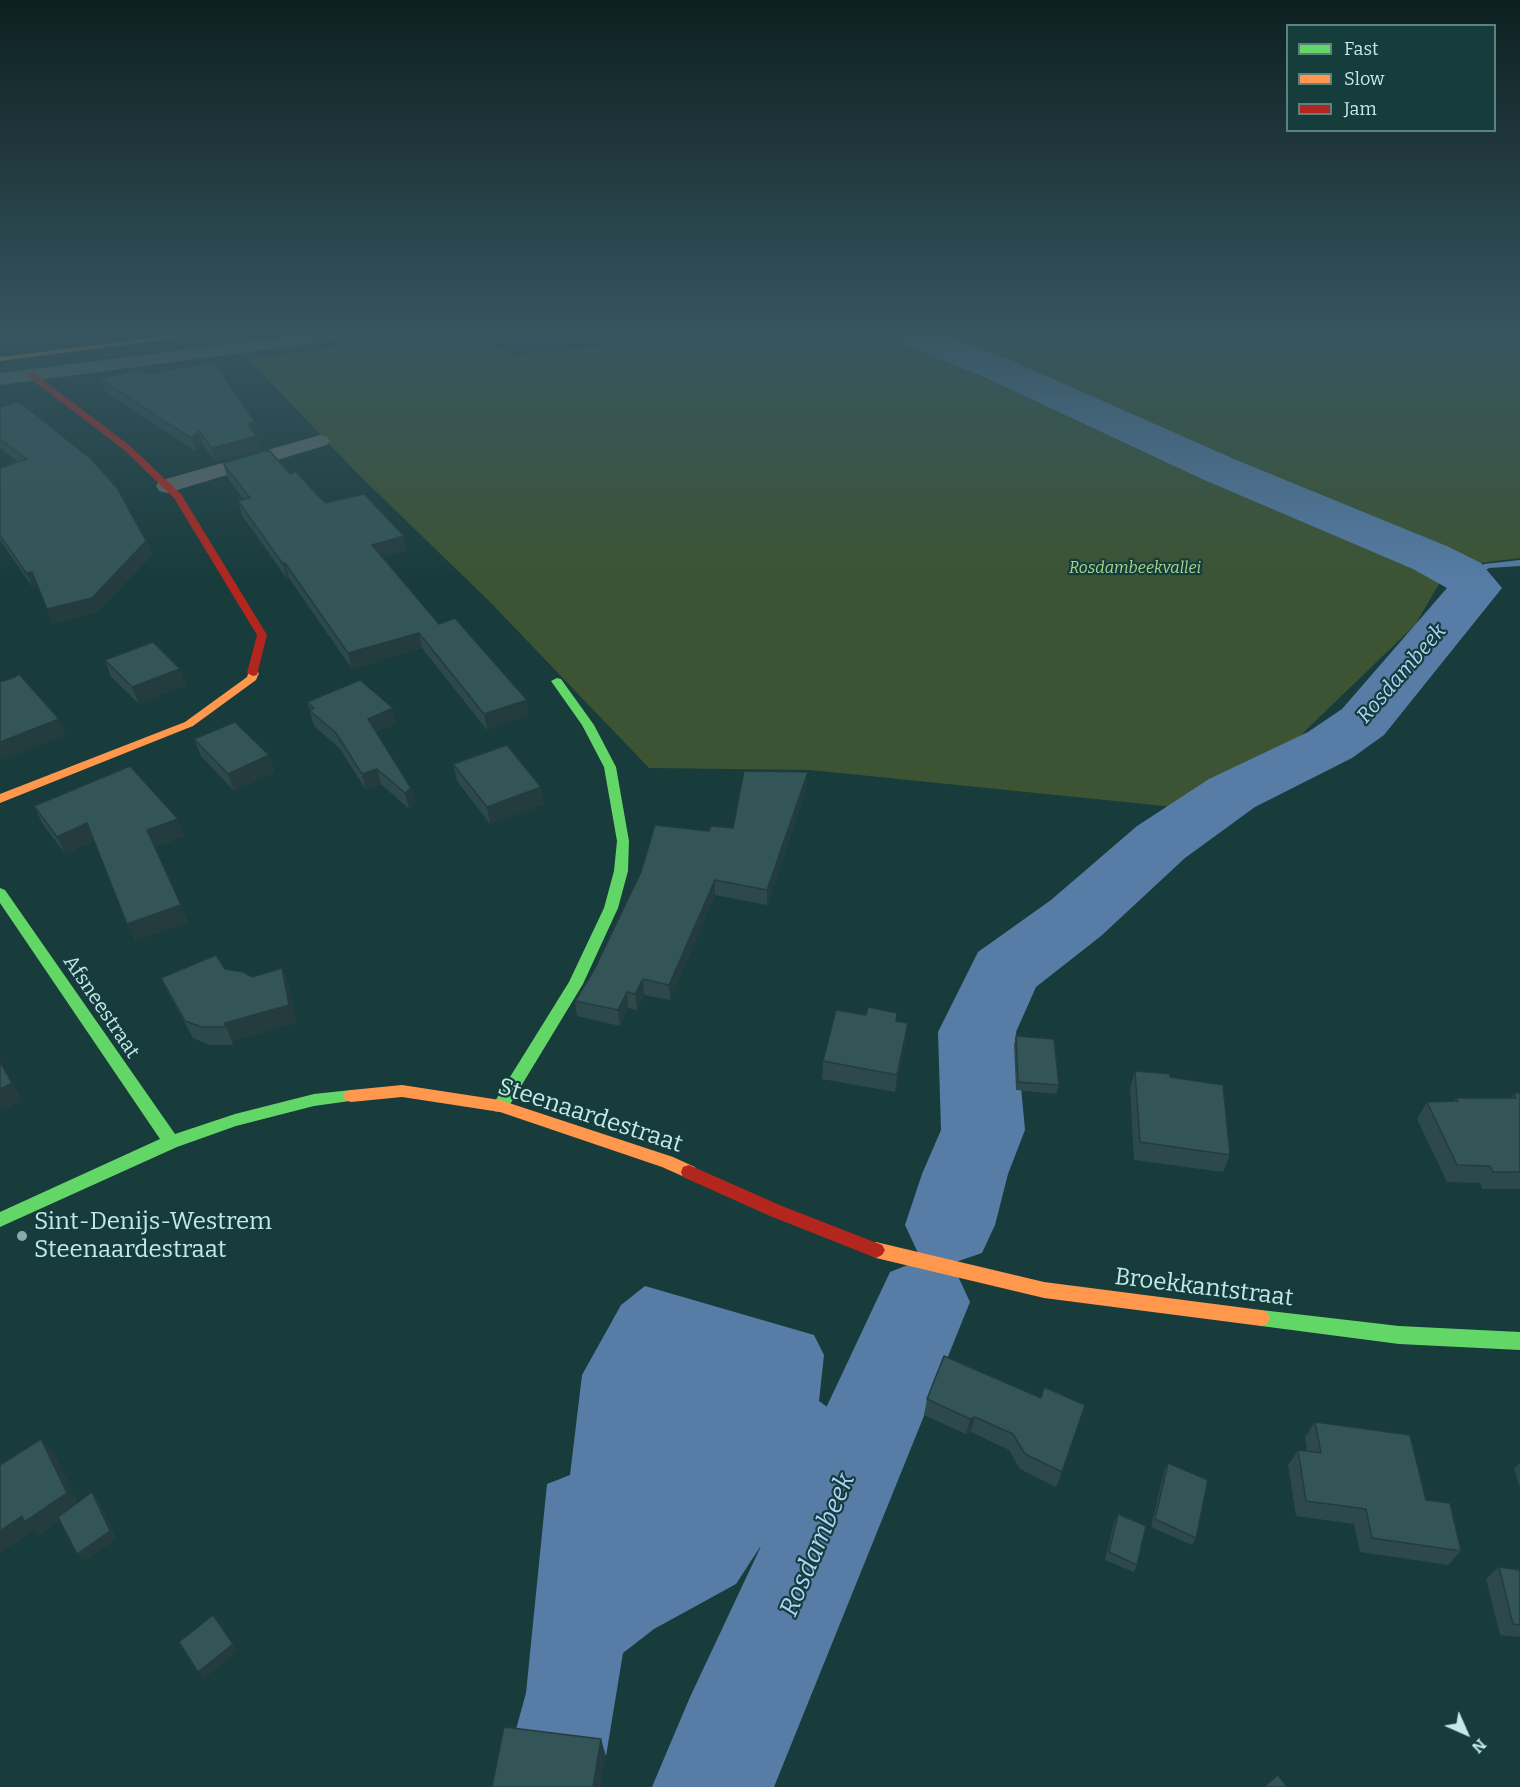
<!DOCTYPE html>
<html>
<head>
<meta charset="utf-8">
<style>
  body { margin:0 }
  #map { position:relative; width:1520px; height:1787px; overflow:hidden; background:#183b3b; font-family:Bitter,serif }
  canvas { display:block }
  .legend { position:absolute; left:1286px; top:24px; width:210px; height:108px; box-sizing:border-box; background:#143d3c; border:2px solid #5b8281; margin:0; padding:8px 10px; list-style:none; font-size:18px; color:#c5e9e8 }
  .legend li { display:flex; align-items:center; gap:12px; height:30px }
  .legend b { width:30px; border:2px solid #5b8281 }
  .north { position:absolute; left:1436px; top:1703px; width:60px; height:60px; -webkit-text-stroke:4px #143d3c; paint-order:stroke; rotate:135deg; font-size:16px; font-weight:700; line-height:24px; text-align:center; color:#c5e9e8 }
  .north::after { content:''; display:block; margin:auto; width:21px; height:27px; background:#c5e9e8; clip-path:polygon(50% 0,100% 100%,50% 72%,0 100%) }
</style>
</head>
<body>
<div id="map">
<canvas width="1520" height="1787"></canvas>
<ul class="legend">
<li><b style="height:8px;background:#63d668"></b>Fast</li>
<li><b style="height:8px;background:#ff974d"></b>Slow</li>
<li><b style="height:8px;background:#b3261e"></b>Jam</li>
</ul>
<div class="north">N</div>
</div>
<script>
const g = document.querySelector('canvas').getContext('2d');
g.lineJoin = 'round';
function paint(path, color) { g.fillStyle = color; g.fill(path, 'evenodd'); }
const poly = rows => new Path2D(rows.map(r => 'M' + r).join(''));
function trace(path, color, width, dash) { g.strokeStyle = color; g.lineWidth = width; g.lineCap = dash ? 'butt' : 'round'; g.setLineDash(dash || []); g.stroke(path); }
function label(font, color, halo, rows, align = 'center') {
  g.font = font + ' Bitter,serif'; g.lineWidth = 4.5; g.setLineDash([]); g.textBaseline = 'middle'; g.strokeStyle = halo; g.fillStyle = color; for (const [text, x, y, turn = 0] of rows) {
    g.save(); g.translate(x, y); g.rotate((+turn || 0) * Math.PI / 180); g.textAlign = isNaN(turn) ? turn : align; if (halo) g.strokeText(text, 0, 0); g.fillText(text, 0, 0); g.restore();
  }
}
paint(poly([
  [414,336,473,336,515,355,695,336,1520,336,1520,558,1449,567,1415,625,1275,760,1203,810,810,770,649,768,489,601,357,473,248,359]
]), '#3c5433');
paint(poly([
  [645,1286,814,1335,824,1355,819,1401,837,1414,805,1485,780,1552,760,1547,736,1584,654,1629,623,1653,606,1756,512,1744,526,1693,547,1484,570,1475,582,1375,621,1305]
]), '#577da6');
paint(poly([
  [1520,560,1520,566,1489,568,1470,580,1467,581,1463,578,1484,564,1520,560],
  [805,1476,844,1492,847,1498,844,1504,838,1507,799,1491,796,1485,799,1479,805,1476]
]), '#577da6');
paint(poly([
  [896,336,949,336,1010,360,1234,459,1449,547,1481,563,1502,588,1384,735,1352,758,1255,807,1185,858,1101,936,1036,987,1016,1032,1025,1130,1008,1174,995,1225,982,1253,950,1264,918,1253,905,1225,922,1174,941,1130,938,1032,978,952,1051,900,1137,826,1209,779,1308,732,1342,709,1447,588,1413,569,1202,479,982,376,902,344,896,336],
  [923,1259,956,1272,970,1302,774,1787,652,1787,690,1697,890,1272,923,1259]
]), '#577da6');
paint(poly([
  [292,336,342,336,339,340,333,341,0,385,0,373,292,336],
  [320,435,327,437,330,441,327,445,167,493,159,491,156,486,159,481,320,435]
]), '#5e6c6b');
paint(poly([
  [557,678,561,679,594,725,616,767,629,841,628,871,618,908,583,984,506,1111,500,1112,494,1111,492,1106,569,982,604,908,614,871,617,841,604,767,582,725,551,681,557,678],
  [0,888,5,890,175,1134,235,1114,314,1094,351,1090,357,1092,359,1096,357,1100,314,1106,236,1126,177,1147,0,1227,0,1212,160,1139,0,903,0,888],
  [1261,1310,1399,1326,1520,1332,1520,1350,1399,1344,1261,1326,1255,1324,1252,1318,1255,1312,1261,1310]
]), '#63d668');
paint(poly([
  [170,336,192,336,0,361,0,357,170,336],
  [253,670,259,673,256,680,193,726,0,803,0,794,185,722,247,677,249,671,253,670],
  [402,1085,500,1100,673,1157,695,1167,697,1172,695,1177,689,1179,662,1167,500,1112,402,1097,351,1102,345,1100,343,1096,345,1092,351,1090,402,1085],
  [876,1242,1044,1282,1261,1310,1267,1312,1270,1318,1267,1324,1261,1326,1044,1298,876,1258,870,1255,867,1250,870,1245,876,1242]
]), '#ff974d');
paint(poly([
  [28,373,34,373,129,445,181,494,267,635,257,675,253,676,247,673,257,635,174,498,123,449,28,377,28,373],
  [689,1165,782,1206,882,1245,885,1250,882,1255,876,1258,770,1216,683,1177,681,1172,683,1167,689,1165]
]), '#b3261e');
paint(poly([
  [146,374,258,435,257,436,261,450,216,462,203,445,195,451,105,392,100,379],
  [0,407,146,541,152,555,98,612,53,624,38,587,33,588,0,540,0,468,18,462,0,448],
  [223,463,290,474,325,503,407,551,383,557,439,624,529,715,487,730,422,648,352,669,289,578,287,579,242,515,238,501,244,500,227,477],
  [105,660,180,669,186,685,139,704,111,677],
  [307,702,396,724,376,732,411,788,415,804,409,809,381,784,366,790,340,749,314,726],
  [194,739,269,755,275,772,234,791,201,756],
  [453,764,541,787,544,804,490,824,457,781],
  [807,787,767,905,715,895,670,1000,644,995,637,1010,628,1008,620,1026,577,1016,575,1001,733,828],
  [34,806,185,836,155,847,188,922,135,941,94,841,65,854,42,823],
  [282,968,289,986,296,1023,232,1041,233,1045,210,1045,193,1038,170,996,161,978,225,969,252,977],
  [897,1013,896,1021,906,1040,895,1092,822,1079,823,1061,866,1015],
  [1016,1036,1059,1085,1056,1094,1016,1090,1014,1045],
  [1135,1071,1170,1077,1230,1155,1223,1172,1134,1160,1130,1089],
  [1514,1093,1520,1093,1520,1189,1482,1189,1480,1183,1447,1182,1417,1119,1427,1102,1454,1101,1456,1098,1511,1098],
  [944,1356,1062,1472,1056,1487,1020,1469,1009,1450,971,1432,966,1434,924,1415,927,1399],
  [1315,1422,1426,1500,1461,1551,1448,1565,1360,1552,1354,1524,1296,1516,1288,1465,1298,1450,1307,1451,1305,1437],
  [1168,1463,1196,1538,1192,1545,1151,1527,1164,1471],
  [1520,1463,1520,1488,1514,1469],
  [1118,1514,1137,1565,1134,1572,1105,1560,1114,1522],
  [1499,1567,1520,1570,1520,1637,1500,1635,1486,1579]
]), '#2d494c');
paint(poly([
  [255,422,258,435,257,436,261,450,216,462,212,448,247,424],
  [199,431,203,445,195,451,191,438],
  [404,536,407,551,375,559,372,545],
  [146,541,152,555,98,612,53,624,47,609],
  [285,563,289,578,287,579,283,564],
  [32,572,38,587,33,588,26,573],
  [419,633,422,648,352,669,348,653],
  [180,669,186,685,139,704,132,687],
  [527,700,529,715,487,730,484,714],
  [393,708,396,724,372,735,368,719],
  [59,719,66,735,0,761,0,742],
  [269,755,275,772,234,791,228,774],
  [377,769,381,784,366,790,362,774],
  [808,772,807,787,767,905,767,890],
  [541,787,544,804,490,824,487,807],
  [411,788,415,804,409,809,405,793],
  [178,819,185,836,154,847,147,830],
  [87,823,95,840,65,854,57,837],
  [715,880,715,895,670,1000,669,985],
  [181,905,188,922,135,941,127,924],
  [282,968,289,986,296,1023,232,1041,233,1045,225,1023],
  [643,979,644,995,637,1010,635,994],
  [627,992,628,1008,620,1026,618,1010],
  [908,1023,906,1040,895,1092,897,1075],
  [0,1059,23,1101,0,1112],
  [975,1417,971,1432,966,1434,970,1419],
  [41,1439,54,1453,80,1507,38,1536,33,1531,0,1553,0,1531],
  [92,1492,98,1499,117,1539,84,1561,77,1554],
  [213,1615,238,1651,204,1679,198,1672],
  [601,1739,606,1756,601,1787,593,1787]
]), '#243c3e');
const building = poly([
  [214,362,255,422,247,424,257,436,212,448,199,431,191,438,100,379,139,369,146,374,214,362],
  [19,402,90,458,117,488,146,541,92,598,47,609,32,572,26,573,0,535,0,468,27,459,0,439,0,407,19,402],
  [269,450,290,474,296,472,325,503,364,494,404,536,372,545,439,624,455,618,527,700,484,714,419,633,348,653,285,563,283,564,238,501,250,498,223,463,269,450],
  [153,642,180,669,132,687,105,660,153,642],
  [19,674,59,719,0,742,0,682,15,677,19,674],
  [360,680,393,708,368,719,411,788,405,793,377,769,362,774,336,733,309,710,314,708,307,702,360,680],
  [235,722,269,755,228,774,194,739,235,722],
  [507,745,541,787,487,807,453,764,507,745],
  [130,766,178,819,147,830,181,905,127,924,87,823,57,837,34,806,130,766],
  [744,771,808,772,767,890,715,880,669,985,643,979,635,994,627,992,618,1010,575,1001,594,970,641,872,655,825,709,831,711,826,733,828,744,771],
  [216,955,225,969,243,972,252,977,282,968,289,1005,225,1023,225,1027,202,1027,185,1021,161,978,216,955],
  [868,1007,897,1013,896,1021,908,1023,897,1075,823,1061,836,1010,866,1015,868,1007],
  [1016,1036,1054,1039,1059,1085,1018,1082,1016,1036],
  [0,1062,12,1083,0,1089,0,1062],
  [1135,1071,1170,1074,1170,1077,1223,1085,1230,1155,1140,1142,1135,1071],
  [1514,1093,1520,1093,1520,1172,1493,1172,1490,1166,1457,1165,1427,1102,1458,1101,1456,1098,1516,1098,1514,1093],
  [944,1356,1041,1398,1044,1387,1085,1405,1062,1472,1025,1454,1013,1434,975,1417,970,1419,927,1399,944,1356],
  [1315,1422,1410,1435,1426,1500,1450,1503,1461,1551,1372,1538,1366,1509,1306,1501,1298,1450,1321,1453,1315,1422],
  [41,1439,67,1493,24,1522,22,1516,0,1531,0,1465,41,1439],
  [1168,1463,1208,1480,1196,1538,1155,1519,1168,1463],
  [92,1492,110,1531,77,1554,58,1517,92,1492],
  [1118,1514,1146,1526,1137,1565,1109,1552,1118,1514],
  [1499,1567,1520,1570,1520,1625,1513,1624,1499,1567],
  [213,1615,233,1644,198,1672,179,1642,213,1615],
  [504,1727,601,1739,593,1787,492,1787,504,1727],
  [1278,1775,1287,1787,1264,1787,1278,1775]
]);
paint(building, '#345558');
trace(building, '#243c3e', 1.5);
const sky = g.createLinearGradient(0, 0, 0, 586);
sky.addColorStop(0, '#0d2020');
sky.addColorStop(0.57, '#375560');
sky.addColorStop(1, '#37556000');
g.fillStyle = sky;
g.fillRect(0, 0, 1520, 586);
for (const [x, y, r, color] of [
  [22,1236,6,"#88acab"]
]) { const dot = new Path2D(); dot.arc(x, y, r, 0, 2 * Math.PI); g.fillStyle = color; g.fill(dot); trace(dot, '#143d3c', 2); }
label('italic 16px', '#a8d589', '#143d3c', [
  ["Rosdambeekvallei",1135,569]
]);
label('20px', '#c5e9e8', '#143d3c', [
  ["Afsneestraat",101,1007,56]
]);
label('italic 21px', '#b1d2fb', '#143d3c', [
  ["Rosdambeek",1402,674,-49]
]);
label('24px', '#c5e9e8', '#143d3c', [
  ["Steenaardestraat",590,1116,18],
  ["Broekkantstraat",1204,1288,7]
]);
label('24px', '#c5e9e8', '#143d3c', [
  ["Sint-Denijs-Westrem",34,1222],
  ["Steenaardestraat",34,1250]
], 'left');
label('italic 26px', '#b1d2fb', '#143d3c', [
  ["Rosdambeek",818,1545,-67]
]);
</script>
</body>
</html>
